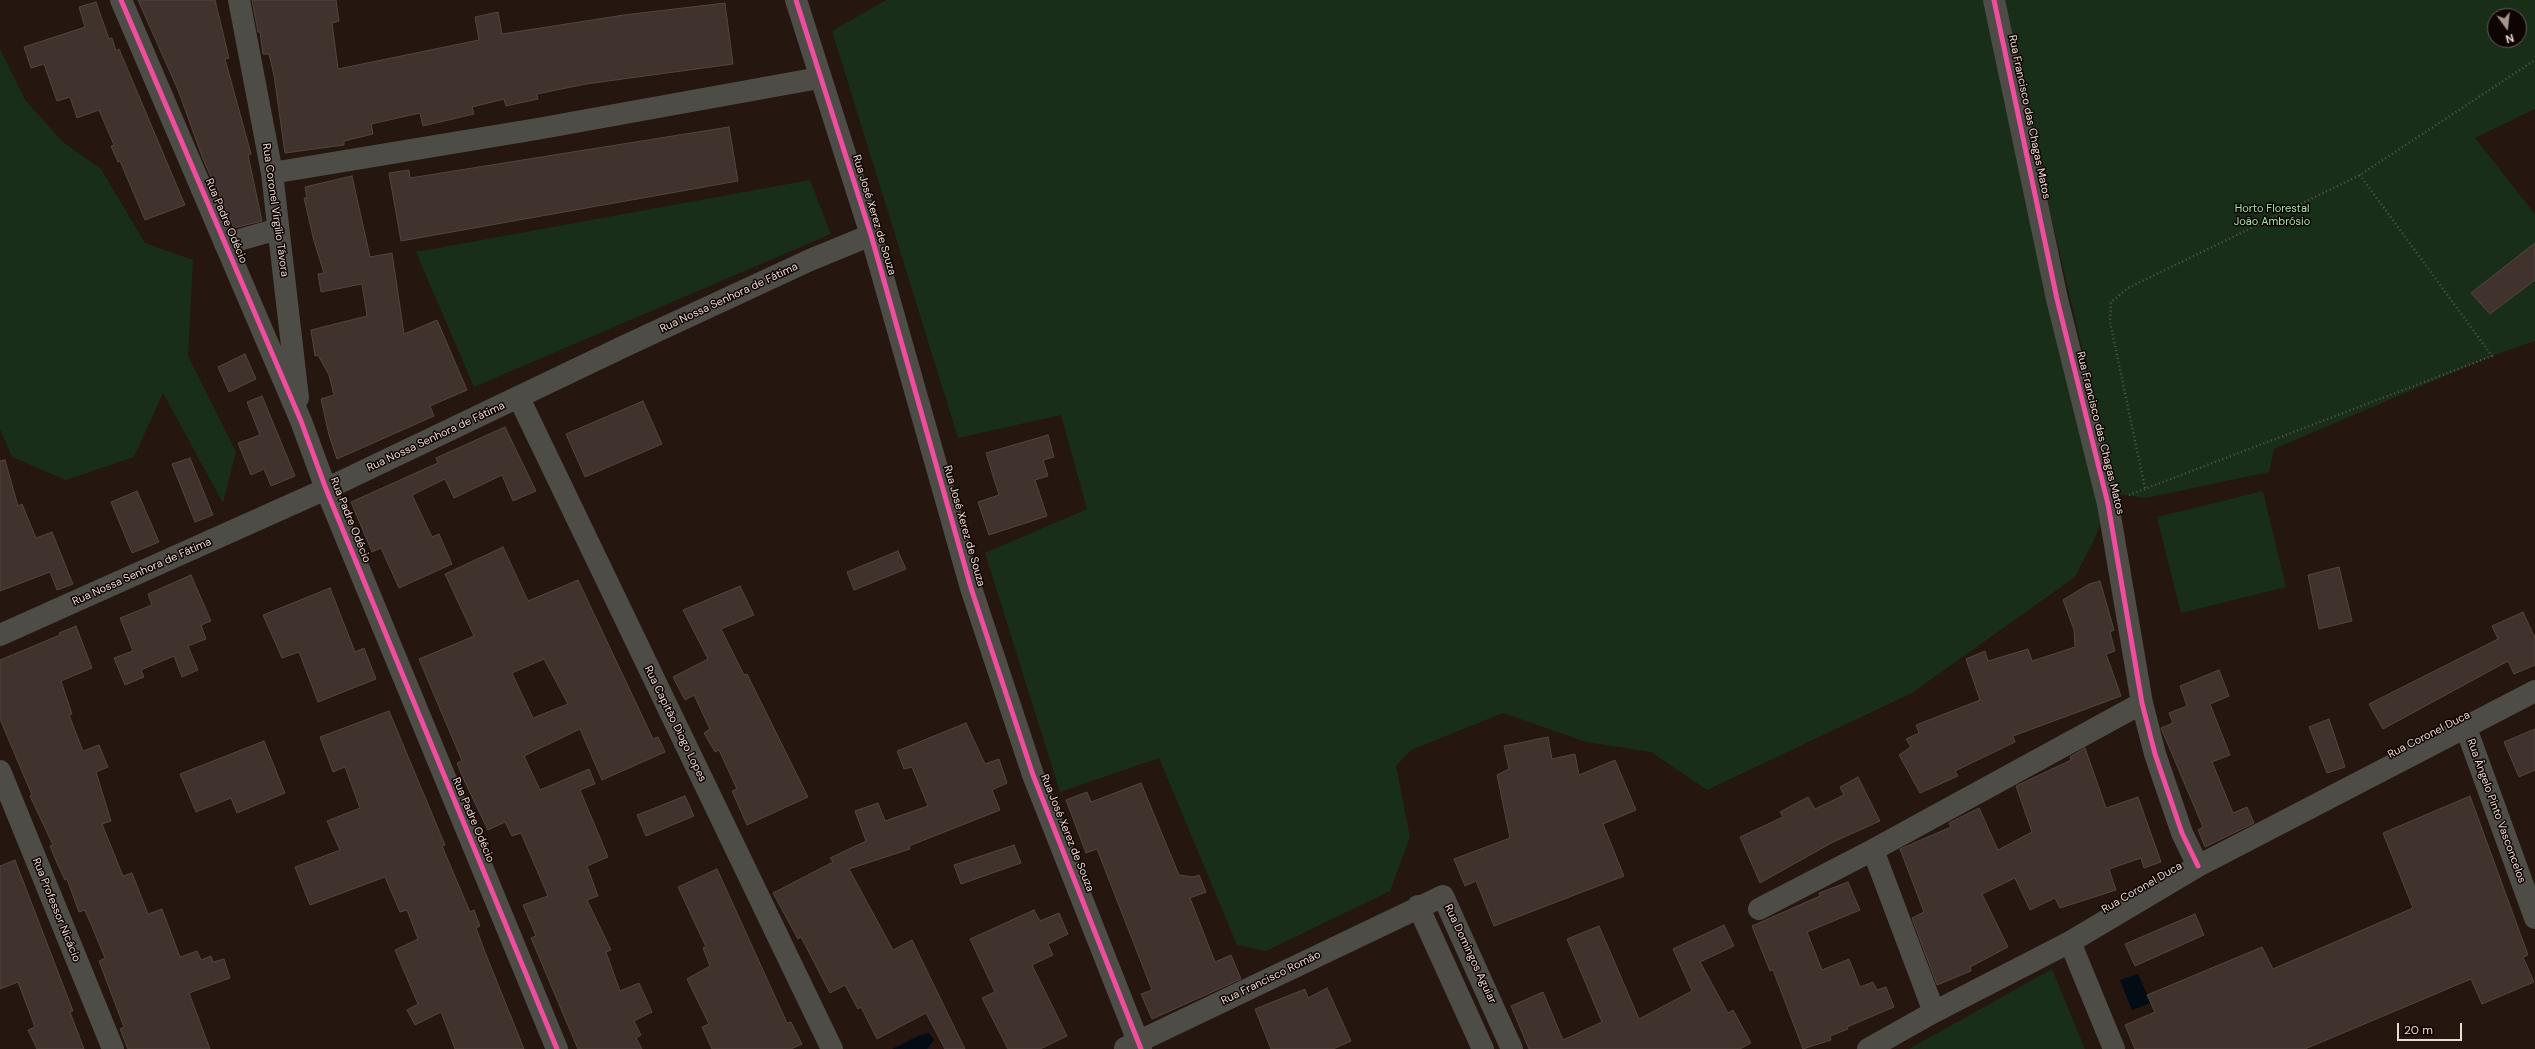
<!DOCTYPE html>
<html>
<head>
<meta charset="utf-8">
<style>
  body { margin:0 }
  #map { position:relative; width:2535px; height:1049px; overflow:hidden; background:#25160f; font-family:"DM Sans",sans-serif }
  canvas { display:block }
  .north { position:absolute; left:2487px; top:8px; width:40px; height:40px; box-sizing:border-box; background:#0e0401; border:1px solid #675a54; border-radius:50%; rotate:165deg; font-size:11px; font-weight:700; line-height:16px; text-align:center; color:#eddad1 }
  .north::after { content:''; display:block; margin:auto; width:14px; height:18px; background:#a7958d; clip-path:polygon(50% 0,100% 100%,50% 72%,0 100%) }
  .scale { position:absolute; left:2397px; top:1023px; width:65px; height:18px; box-sizing:border-box; border:2px solid #eddad1; border-top:0; padding-left:5px; font-size:12px; line-height:14px; white-space:nowrap; color:#eddad1; -webkit-text-stroke:3px #0e0401; paint-order:stroke }
</style>
</head>
<body>
<div id="map">
<canvas width="2535" height="1049"></canvas>
<div class="north">N</div>
<div class="scale">20 m</div>
</div>
<script>
const g = document.querySelector('canvas').getContext('2d');
g.lineJoin = 'round';
function paint(path, color) { g.fillStyle = color; g.fill(path, 'evenodd'); }
const poly = rows => new Path2D(rows.map(r => 'M' + r).join(''));
function trace(path, color, width, dash) { g.strokeStyle = color; g.lineWidth = width; g.lineCap = dash ? 'butt' : 'round'; g.setLineDash(dash || []); g.stroke(path); }
function label(font, color, halo, rows, align = 'center') {
  g.font = font + ' "DM Sans",sans-serif'; g.lineWidth = 3; g.setLineDash([]); g.textBaseline = 'middle'; g.strokeStyle = halo; g.fillStyle = color; for (const [text, x, y, turn = 0] of rows) {
    g.save(); g.translate(x, y); g.rotate((+turn || 0) * Math.PI / 180); g.textAlign = isNaN(turn) ? turn : align; if (halo) g.strokeText(text, 0, 0); g.fillText(text, 0, 0); g.restore();
  }
}
paint(poly([
  [886,0,1985,0,2108,504,2095,538,2075,577,1912,693,1707,790,1651,752,1586,742,1503,713,1411,750,1396,766,1410,837,1390,891,1266,951,1237,945,1159,758,1060,792,985,553,1087,509,1061,415,958,438,832,31],
  [2005,0,2535,0,2535,109,2475,138,2535,214,2535,341,2492,356,2274,449,2269,472,2146,498,2116,494,2044,186],
  [2495,16,2519,16,2519,40,2495,40],
  [0,49,25,100,63,142,101,169,145,243,193,260,188,356,236,452,223,503,163,393,134,457,66,480,12,457,0,429],
  [810,180,831,234,474,387,416,252],
  [2263,491,2286,587,2181,613,2157,517],
  [2052,969,2085,1049,1909,1049]
]), '#182e19');
paint(poly([
  [2138,974,2151,1003,2132,1010,2120,980],
  [929,1033,934,1040,927,1049,892,1049,918,1036]
]), '#030b14');
const building = poly([
  [138,0,215,0,229,58,225,59,251,154,248,155,262,221,234,228,203,159,178,90,138,0],
  [252,0,336,0,339,21,332,23,338,69,479,40,475,17,498,12,502,34,624,15,725,3,733,64,586,84,537,94,538,99,506,106,504,99,472,107,474,114,423,126,420,113,371,124,373,134,344,141,344,145,285,153,274,75,269,54,263,54,260,32,258,32,252,0],
  [96,2,109,39,112,38,116,51,119,49,185,205,145,220,120,161,118,162,111,146,114,145,99,110,77,118,70,97,57,101,44,64,31,68,24,47,85,27,79,7,96,2],
  [729,127,738,181,401,241,389,173,409,170,410,178,729,127],
  [352,176,370,257,392,253,404,334,437,320,467,390,430,406,434,416,337,459,329,435,321,399,334,395,329,375,318,355,315,356,311,330,367,316,362,284,321,292,318,274,324,273,314,241,304,198,307,198,305,187,352,176],
  [2535,243,2535,280,2490,314,2471,293,2535,243],
  [245,354,256,379,229,392,218,367,245,354],
  [262,396,295,476,271,486,264,469,251,475,238,443,260,435,247,402,262,396],
  [643,401,662,444,585,477,566,434,643,401],
  [505,427,536,491,513,501,502,475,454,498,445,479,412,495,432,537,439,534,452,564,399,588,381,548,372,552,351,502,438,463,436,458,505,427],
  [1048,435,1054,457,1043,460,1048,476,1035,480,1047,516,989,535,978,502,999,495,986,453,1048,435],
  [190,458,213,515,195,522,172,464,190,458],
  [5,460,18,506,22,504,36,538,52,532,73,584,57,590,50,572,0,591,0,461,5,460],
  [137,491,159,542,132,553,111,502,137,491],
  [503,547,528,601,578,580,653,739,658,737,665,752,602,780,580,729,524,756,540,790,589,769,595,784,580,790,608,857,587,866,598,896,587,900,611,950,606,952,620,991,639,983,652,1012,634,1021,641,1035,636,1038,642,1049,578,1049,531,938,536,936,523,905,548,896,521,833,512,836,505,822,488,830,464,780,457,763,462,761,419,659,474,636,445,574,503,547],
  [544,659,568,704,533,718,512,673,544,659],
  [898,551,906,569,854,590,847,572,898,551],
  [2339,567,2352,621,2319,629,2308,575,2339,567],
  [191,575,211,621,201,625,206,639,188,646,198,670,182,677,174,656,141,670,144,677,125,685,114,658,133,651,120,618,152,605,148,594,191,575],
  [2100,581,2114,630,2110,632,2115,651,2106,654,2121,696,2013,736,2015,742,1955,771,1958,776,1920,793,1899,755,1911,747,1906,739,1919,733,1916,725,1980,700,1966,659,1985,651,1988,661,2028,649,2032,661,2075,647,2074,630,2063,600,2089,584,2100,581],
  [740,586,754,615,721,629,744,675,747,674,808,797,747,825,732,791,737,789,719,750,715,752,704,733,710,729,694,695,685,700,673,677,708,659,683,610,740,586],
  [330,588,355,652,364,648,376,679,318,702,299,652,282,658,263,615,330,588],
  [2523,612,2535,638,2535,665,2514,674,2508,661,2383,729,2369,704,2498,639,2492,626,2523,612],
  [76,626,92,668,61,681,72,714,69,715,83,751,99,745,108,767,96,772,111,821,102,824,123,876,132,873,148,914,162,909,180,957,197,951,201,960,211,956,213,962,224,959,230,978,189,993,210,1049,128,1049,120,1029,124,1027,99,961,105,958,85,910,79,912,67,879,65,880,57,863,50,846,53,845,30,796,32,795,0,719,0,660,60,635,59,633,76,626],
  [2219,670,2229,696,2210,704,2230,755,2212,762,2233,813,2247,807,2254,823,2205,847,2198,830,2203,827,2161,728,2173,723,2169,713,2187,706,2180,686,2219,670],
  [389,711,445,845,442,846,470,912,474,910,480,926,476,928,485,952,524,1049,455,1049,441,1012,415,1025,407,1010,418,1004,395,950,418,939,407,910,400,912,385,877,310,905,295,867,340,850,327,821,360,808,345,767,333,772,320,737,389,711],
  [2329,719,2345,767,2327,773,2309,727,2329,719],
  [966,723,985,764,999,759,1007,783,992,790,1000,810,909,846,910,849,849,869,893,950,912,940,965,1049,945,1049,926,1013,877,1039,861,1007,858,1009,845,985,830,993,801,937,798,939,773,893,833,862,830,858,866,841,855,811,878,803,885,821,928,806,912,767,904,769,897,751,966,723],
  [2535,729,2535,770,2519,777,2504,742,2535,729],
  [1548,737,1552,759,1575,754,1579,775,1615,760,1636,810,1603,824,1624,876,1494,926,1476,881,1465,886,1454,859,1510,838,1497,775,1509,769,1504,746,1548,737],
  [264,741,285,793,237,813,231,798,196,812,180,774,264,741],
  [2085,748,2106,808,2138,797,2161,862,2144,868,2141,858,2109,869,2116,890,2060,908,2055,898,2030,910,2015,878,1982,894,2008,947,1970,967,1971,971,1937,985,1912,918,1924,912,1900,849,1951,827,1949,823,1979,808,1998,850,2032,832,2016,786,2071,760,2070,757,2085,748],
  [1858,777,1880,821,1833,842,1760,883,1740,837,1783,817,1780,812,1808,797,1815,809,1844,795,1840,787,1858,777],
  [1141,783,1179,875,1193,877,1199,875,1206,892,1190,898,1215,962,1231,955,1241,979,1152,1019,1141,994,1152,990,1097,849,1086,853,1066,800,1087,792,1091,802,1141,783],
  [685,796,694,816,646,836,637,815,685,796],
  [2470,796,2528,955,2523,957,2534,982,2482,1004,2471,979,2305,1049,2135,1049,2125,1025,2155,1012,2147,995,2262,947,2273,969,2413,908,2383,833,2470,796],
  [1014,845,1021,863,961,884,954,865,1014,845],
  [15,860,73,1011,70,1012,84,1049,37,1049,28,1030,35,1027,18,982,0,989,0,866,15,860],
  [717,869,787,1023,791,1022,802,1044,791,1049,712,1049,702,1027,709,1024,687,979,710,966,703,948,706,947,678,887,717,869],
  [1848,882,1860,910,1807,932,1822,970,1849,959,1860,987,1873,982,1877,990,1886,987,1894,1007,1847,1027,1848,1029,1830,1036,1831,1040,1803,1049,1773,970,1770,971,1752,926,1820,896,1819,893,1848,882],
  [1034,910,1040,921,1059,913,1068,934,1048,944,1053,955,1032,965,1067,1036,1040,1049,1008,1049,982,998,995,992,970,939,1034,910],
  [2195,914,2204,935,2135,966,2125,944,2195,914],
  [1724,925,1734,946,1700,962,1728,1013,1733,1010,1751,1043,1740,1049,1529,1049,1511,1006,1543,992,1563,1040,1602,1022,1567,939,1599,926,1639,1019,1692,991,1673,949,1724,925],
  [1327,988,1351,1041,1333,1049,1271,1049,1255,1009,1305,989,1308,998,1327,988]
]);
paint(building, '#40332d');
trace(building, '#524640', 1);
trace(poly([
  [2145,488,2110,322,2111,302,2128,288,2360,175,2535,60],
  [2129,495,2492,356,2360,175]
]), '#595550', 2.5, [1, 3]);
trace(poly([
  [121,0,301,421,326,489,557,1049],
  [239,0,272,173,298,398],
  [796,0,871,235,971,588,1033,775,1141,1049],
  [1994,0,2057,299,2108,504,2142,703,2155,754,2182,833,2198,866],
  [272,173,537,129,819,78],
  [225,244,278,229],
  [519,398,832,1049],
  [0,635,326,489,629,344,810,260,871,235],
  [2466,728,2535,918],
  [0,771,113,1049],
  [1418,906,1483,1049],
  [1759,909,1873,850],
  [2070,942,2114,1049],
  [1934,1012,1873,850,2142,703],
  [1125,1048,1443,896,1512,1049],
  [1868,1049,1934,1012,2070,942,2198,866,2535,691]
]), '#4d4c46', 22);
trace(poly([
  [121,0,301,421,326,489,557,1049],
  [796,0,871,235,971,588,1033,775,1141,1049],
  [1994,0,2057,299,2108,504,2142,703,2155,754,2182,833,2198,866]
]), '#ef4d9e', 5);
label('11px', '#eddad1', '#0e0401', [
  ["Rua Francisco das Chagas Matos",2029,117,78],
  ["Rua Coronel Virgílio Távora",275,210,82],
  ["Rua José Xerez de Souza",874,215,73],
  ["Rua Padre Odécio",226,221,67],
  ["Rua Nossa Senhora de Fátima",729,298,-25],
  ["Rua Francisco das Chagas Matos",2100,433,76],
  ["Rua Nossa Senhora de Fátima",436,437,-25],
  ["Rua Padre Odécio",350,520,68],
  ["Rua José Xerez de Souza",964,526,74],
  ["Rua Nossa Senhora de Fátima",142,572,-24],
  ["Rua Capitão Diogo Lopes",675,724,64],
  ["Rua Coronel Duca",2429,735,-27],
  ["Rua Ângelo Pinto Vasconcelos",2496,811,70],
  ["Rua Padre Odécio",473,820,67],
  ["Rua José Xerez de Souza",1067,833,68],
  ["Rua Coronel Duca",2142,888,-30],
  ["Rua Professor Nicácio",56,910,68],
  ["Rua Domingos Aguiar",1470,954,65],
  ["Rua Francisco Romão",1271,978,-26]
]);
label('11px', '#a2eaa9', '#0e0401', [
  ["Horto Florestal",2272,209],
  ["João Ambrósio",2272,222]
]);
</script>
</body>
</html>
